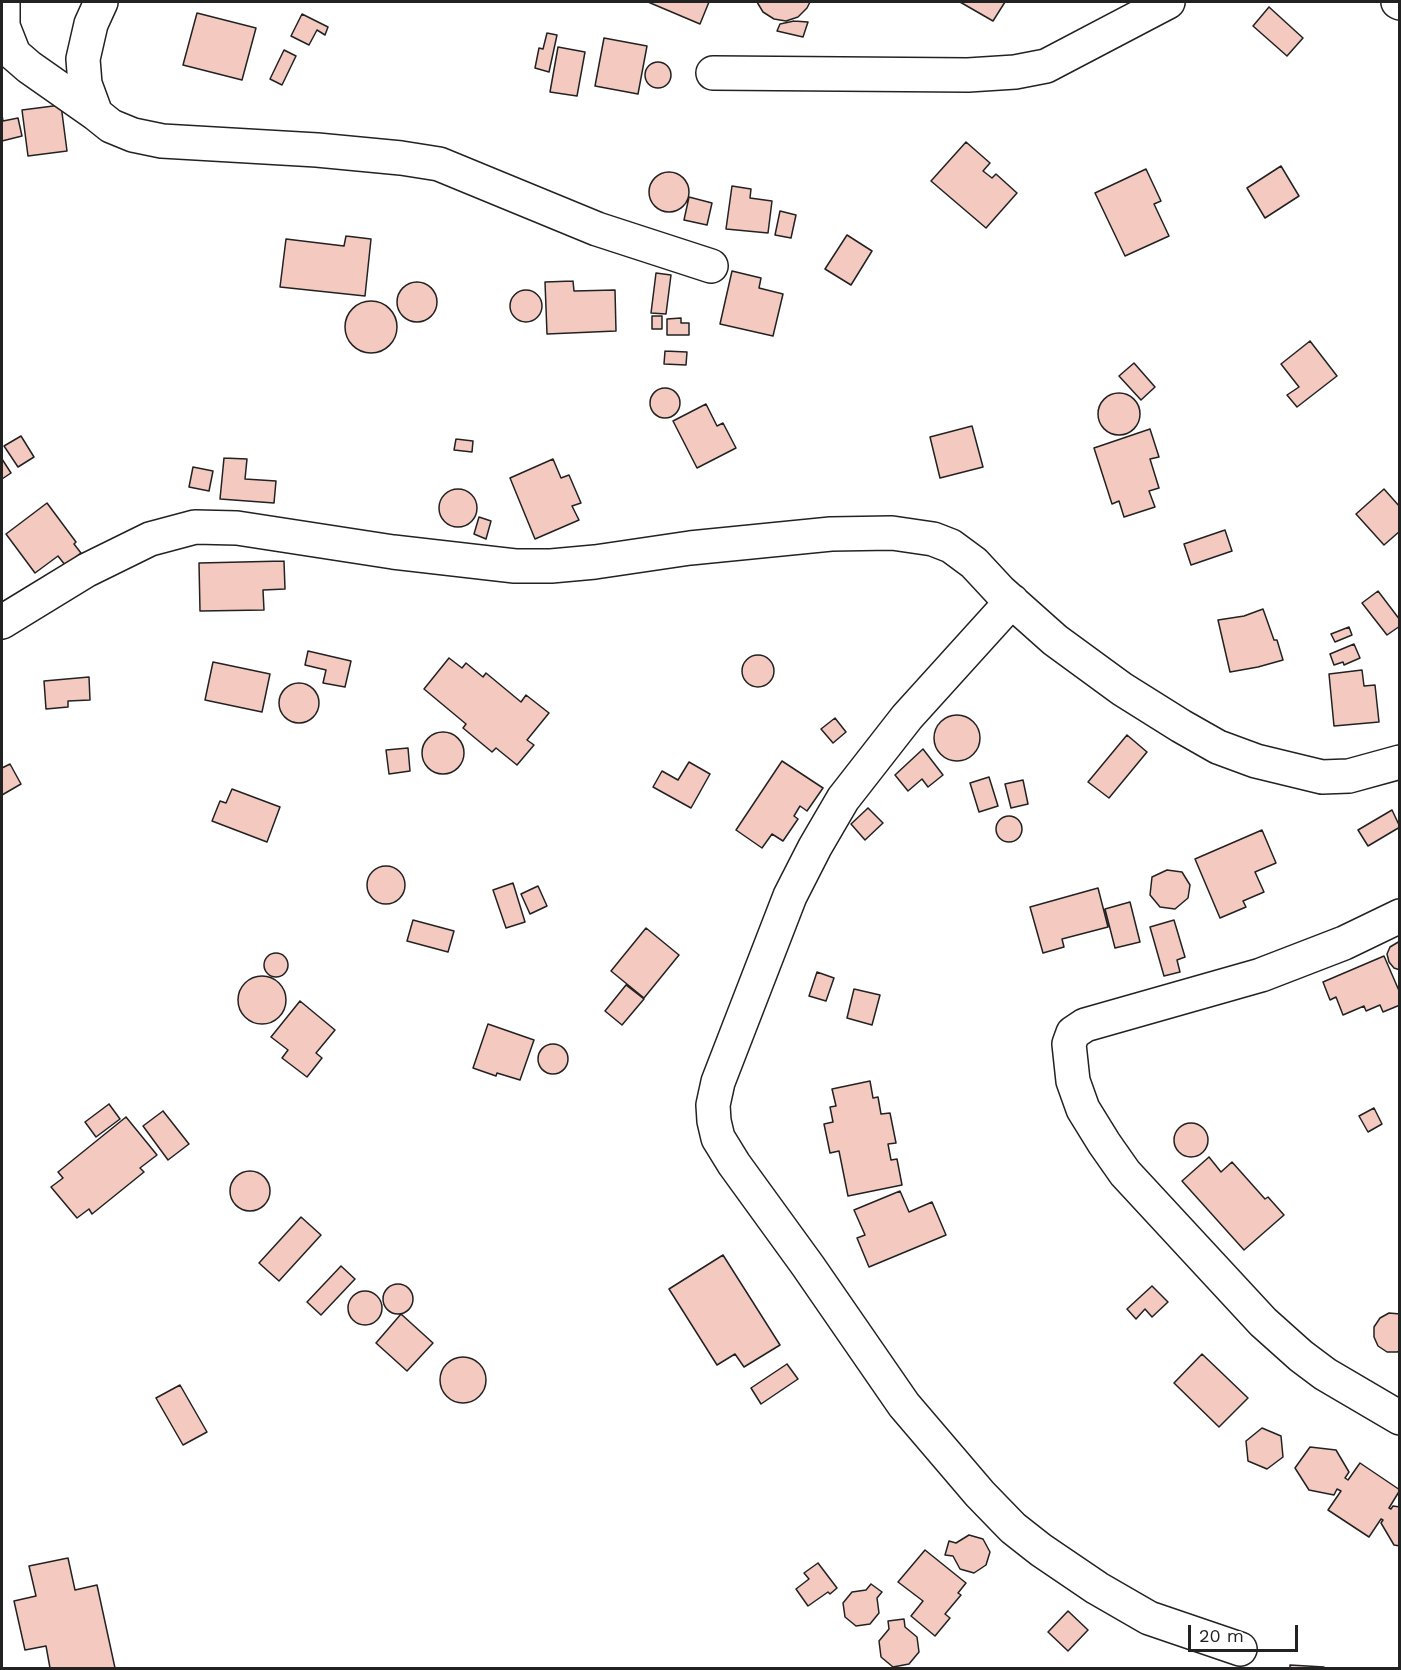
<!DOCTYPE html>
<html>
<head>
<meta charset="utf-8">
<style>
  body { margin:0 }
  #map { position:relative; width:1401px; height:1670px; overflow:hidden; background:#fff; font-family:"Work Sans",sans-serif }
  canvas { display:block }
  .frame { position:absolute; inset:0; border:3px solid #222; pointer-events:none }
  .scale { position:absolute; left:1188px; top:1625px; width:110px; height:27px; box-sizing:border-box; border:3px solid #222; border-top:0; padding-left:8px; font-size:18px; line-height:21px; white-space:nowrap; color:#222; -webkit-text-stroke:4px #fff; paint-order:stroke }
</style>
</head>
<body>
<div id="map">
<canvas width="1401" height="1670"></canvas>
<div class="frame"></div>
<div class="scale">20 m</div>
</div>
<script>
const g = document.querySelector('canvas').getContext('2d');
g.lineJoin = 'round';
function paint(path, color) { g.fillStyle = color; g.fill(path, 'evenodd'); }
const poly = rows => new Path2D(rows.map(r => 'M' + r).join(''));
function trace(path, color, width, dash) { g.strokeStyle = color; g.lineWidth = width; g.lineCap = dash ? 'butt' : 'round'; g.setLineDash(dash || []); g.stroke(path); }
const building = poly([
  [648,2,709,2,700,24,648,2],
  [757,2,810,2,807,8,798,17,786,21,774,19,763,12,757,2],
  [960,2,1005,2,993,21,960,2],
  [1269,7,1303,38,1287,56,1253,26,1269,7],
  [197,13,256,28,242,80,183,65,197,13],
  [302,14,328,27,325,35,317,30,309,45,291,36,302,14],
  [794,21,808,22,803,37,777,31,780,24,794,21],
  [547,33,557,35,549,72,535,68,539,48,543,49,547,33],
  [604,38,647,46,638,94,595,86,604,38],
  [558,47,585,52,577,96,550,92,558,47],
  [284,50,296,56,282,85,270,79,284,50],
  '645 75a13 13 0 1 1 26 0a13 13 0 1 1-26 0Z',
  [61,105,67,151,28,156,22,110,61,105],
  [2,115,3,121,18,118,22,136,2,141,2,115],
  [966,142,990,163,983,171,992,178,996,174,1017,193,986,228,931,181,966,142],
  [1281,166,1299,196,1265,218,1247,188,1281,166],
  [1146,169,1161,201,1154,204,1169,236,1125,256,1095,193,1146,169],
  '649 192a20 20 0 1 1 40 0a20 20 0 1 1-40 0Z',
  [732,186,751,189,750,198,772,201,768,233,726,229,732,186],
  [689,197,712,203,707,225,684,220,689,197],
  [780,211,796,215,791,238,775,235,780,211],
  [847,235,872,251,851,285,825,269,847,235],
  [346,236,371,239,365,296,280,287,286,239,344,246,346,236],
  [732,271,761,278,759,288,783,294,773,336,720,324,732,271],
  [656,273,671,275,666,314,651,313,656,273],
  [573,281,574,291,615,290,616,331,547,334,545,282,573,281],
  '397 302a20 20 0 1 1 40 0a20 20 0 1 1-40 0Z',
  '510 306a16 16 0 1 1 32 0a16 16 0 1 1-32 0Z',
  '345 327a26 26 0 1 1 52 0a26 26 0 1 1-52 0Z',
  [652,316,662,316,662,329,652,329,652,316],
  [681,318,681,323,689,323,689,335,667,335,667,319,681,318],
  [1310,341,1337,376,1297,407,1287,395,1299,387,1281,364,1310,341],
  [665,351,687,352,686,365,664,364,665,351],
  [1134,363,1155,387,1141,400,1119,376,1134,363],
  '650 403a15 15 0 1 1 30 0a15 15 0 1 1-30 0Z',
  '1098 414a21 21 0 1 1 42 0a21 21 0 1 1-42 0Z',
  [706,404,717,426,723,423,736,448,697,468,673,421,706,404],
  [972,426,983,467,940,478,930,437,972,426],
  [1150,429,1159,457,1150,459,1159,488,1149,491,1155,507,1124,517,1119,501,1112,504,1094,448,1150,429],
  [21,436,34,457,18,467,4,446,21,436],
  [456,439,473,441,472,452,454,450,456,439],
  [224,458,247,459,245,479,276,481,274,503,220,499,224,458],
  [2,459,11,473,2,479,2,459],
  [553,459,561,478,569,475,581,503,572,506,579,520,535,539,510,478,553,459],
  [193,467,213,471,209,491,189,487,193,467],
  [1384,489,1400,507,1400,531,1384,545,1356,514,1384,489],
  '439 508a19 19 0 1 1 38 0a19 19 0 1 1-38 0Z',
  [47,503,76,542,74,544,81,553,65,565,58,556,35,573,6,534,47,503],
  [479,517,491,521,486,539,474,534,479,517],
  [1225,530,1232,551,1191,565,1184,544,1225,530],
  [284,561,285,589,263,590,264,610,200,611,199,563,284,561],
  [1378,591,1400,620,1400,626,1387,635,1362,603,1378,591],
  [1263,609,1274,640,1277,640,1283,660,1258,667,1230,672,1218,620,1244,616,1263,609],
  [1349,627,1352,635,1335,642,1331,634,1349,627],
  [1354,644,1360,658,1344,665,1343,662,1334,665,1330,654,1354,644],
  [308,651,351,661,345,687,323,683,326,670,305,665,308,651],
  '742 671a16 16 0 1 1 32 0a16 16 0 1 1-32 0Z',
  [449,658,462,668,466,663,483,677,486,673,521,702,526,695,549,713,527,740,534,745,517,765,496,748,492,752,463,728,466,724,424,689,449,658],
  [213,662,270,674,262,712,205,700,213,662],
  [1362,670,1364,686,1375,685,1379,722,1334,726,1329,674,1362,670],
  [89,677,90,700,68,701,68,707,46,709,44,681,89,677],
  '279 703a20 20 0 1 1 40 0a20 20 0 1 1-40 0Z',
  '934 738a23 23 0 1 1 46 0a23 23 0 1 1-46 0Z',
  [835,718,846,732,833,743,821,729,835,718],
  '422 753a21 21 0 1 1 42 0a21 21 0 1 1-42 0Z',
  [1127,735,1147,752,1109,798,1088,782,1127,735],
  [408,748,410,771,389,774,386,750,408,748],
  [923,749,943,775,928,787,922,779,908,791,895,775,923,749],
  [782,761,823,788,807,811,800,806,794,816,798,819,783,841,772,834,762,848,736,830,782,761],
  [689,762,710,774,691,808,653,787,662,771,678,780,689,762],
  [10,764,21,784,2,795,2,768,10,764],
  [989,777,998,806,979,812,970,783,989,777],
  [1023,780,1028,804,1011,808,1005,784,1023,780],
  [232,789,280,807,267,842,212,821,220,801,226,803,232,789],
  [868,808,883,823,865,840,851,824,868,808],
  [1392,810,1400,827,1368,846,1358,830,1392,810],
  '996 829a13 13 0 1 1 26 0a13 13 0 1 1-26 0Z',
  [1262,830,1276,863,1255,872,1264,892,1243,901,1246,907,1220,918,1195,859,1262,830],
  '367 885a19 19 0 1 1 38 0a19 19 0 1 1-38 0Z',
  [1167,870,1182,872,1190,885,1188,898,1175,909,1160,907,1150,895,1152,877,1167,870],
  [513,883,525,922,506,928,493,890,513,883],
  [538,886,547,906,530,914,521,894,538,886],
  [1098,888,1108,927,1062,939,1064,947,1043,953,1030,907,1098,888],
  [1130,902,1140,942,1115,948,1105,909,1130,902],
  [413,920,454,931,448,952,407,941,413,920],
  [1174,920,1185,957,1177,960,1180,972,1164,976,1150,927,1174,920],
  [646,928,679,955,644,998,611,971,646,928],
  [1400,941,1400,970,1394,968,1389,962,1387,954,1390,947,1400,941],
  '264 965a12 12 0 1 1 24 0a12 12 0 1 1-24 0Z',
  [1384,956,1400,993,1400,1005,1383,1012,1380,1005,1366,1011,1364,1006,1343,1015,1336,997,1330,1000,1323,982,1384,956],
  [817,972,834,978,826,1001,809,996,817,972],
  '238 1000a24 24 0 1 1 48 0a24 24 0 1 1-48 0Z',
  [626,985,644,999,622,1025,605,1011,626,985],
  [854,989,880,995,872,1025,847,1018,854,989],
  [300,1001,335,1030,316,1053,322,1058,307,1077,282,1058,288,1050,271,1037,300,1001],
  [488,1024,534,1040,520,1080,497,1073,496,1076,473,1068,488,1024],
  '538 1059a15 15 0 1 1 30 0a15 15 0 1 1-30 0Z',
  [870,1081,873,1098,878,1097,881,1114,890,1113,896,1143,888,1144,891,1160,897,1159,902,1185,848,1196,839,1151,830,1153,824,1124,833,1122,830,1107,836,1106,832,1089,870,1081],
  [109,1104,120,1119,96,1137,85,1122,109,1104],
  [1374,1108,1382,1124,1368,1132,1359,1116,1374,1108],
  [163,1111,189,1144,168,1160,143,1126,163,1111],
  [126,1117,157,1155,140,1168,144,1172,92,1214,89,1209,77,1218,51,1187,63,1178,58,1172,126,1117],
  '1174 1140a17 17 0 1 1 34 0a17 17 0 1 1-34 0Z',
  [1209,1157,1221,1172,1232,1162,1265,1199,1268,1197,1284,1215,1244,1250,1182,1181,1209,1157],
  '230 1191a20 20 0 1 1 40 0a20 20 0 1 1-40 0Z',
  [900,1191,909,1212,932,1202,946,1235,869,1267,857,1238,865,1235,854,1210,900,1191],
  [301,1217,321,1235,279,1281,259,1263,301,1217],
  [723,1255,780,1345,744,1367,735,1354,717,1365,669,1289,723,1255],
  [341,1266,355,1279,321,1315,307,1302,341,1266],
  '383 1299a15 15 0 1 1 30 0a15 15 0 1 1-30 0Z',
  [1152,1286,1168,1302,1152,1317,1145,1309,1136,1319,1127,1309,1152,1286],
  '348 1308a17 17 0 1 1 34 0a17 17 0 1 1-34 0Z',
  [1389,1313,1400,1314,1400,1351,1397,1352,1387,1352,1378,1346,1374,1337,1374,1327,1380,1318,1389,1313],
  [401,1314,433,1343,407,1371,376,1343,401,1314],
  [1202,1354,1248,1398,1219,1427,1174,1383,1202,1354],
  '440 1380a23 23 0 1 1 46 0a23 23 0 1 1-46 0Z',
  [787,1364,798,1379,761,1404,751,1388,787,1364],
  [180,1385,207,1432,183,1445,156,1398,180,1385],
  [1262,1428,1281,1436,1283,1457,1267,1469,1248,1461,1246,1441,1262,1428],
  [1310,1447,1336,1450,1349,1472,1345,1478,1348,1480,1360,1463,1400,1490,1389,1508,1391,1509,1393,1506,1400,1507,1400,1546,1394,1545,1381,1523,1383,1520,1381,1519,1369,1537,1328,1510,1341,1491,1337,1489,1334,1495,1309,1490,1295,1468,1310,1447],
  [969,1535,983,1539,990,1552,986,1565,974,1573,960,1569,953,1556,945,1555,949,1541,956,1543,969,1535],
  [925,1550,966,1583,958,1593,961,1595,945,1614,950,1618,935,1636,911,1616,923,1601,898,1582,925,1550],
  [68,1558,75,1590,97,1585,115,1668,50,1668,46,1646,25,1650,14,1601,36,1596,29,1566,68,1558],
  [818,1563,837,1588,830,1594,828,1592,808,1606,796,1589,809,1579,804,1573,818,1563],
  [871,1584,882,1592,877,1598,879,1613,870,1624,856,1626,845,1617,843,1603,852,1592,866,1590,871,1584],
  [1068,1611,1088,1630,1068,1651,1048,1632,1068,1611],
  [904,1619,905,1627,917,1637,919,1652,909,1664,893,1667,881,1657,879,1641,889,1629,888,1621,904,1619],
  [1290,1665,1324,1667,1324,1668,1290,1668,1290,1665]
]);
paint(building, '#f3c9c0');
trace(building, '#222', 1.5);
const minor = poly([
  [3,2,3,26,14,54,29,67,96,114],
  [101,2,91,24,83,59,85,84,96,114,111,126,133,135,162,141,317,150,401,158,439,164,597,229,711,266],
  [1398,2,1400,3],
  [713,73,968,75,1015,72,1046,66,1168,2],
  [1012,601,907,717,843,799,815,847,790,896,718,1082,713,1105,714,1121,718,1138,734,1164,808,1266,904,1405,980,1494,1013,1528,1041,1550,1097,1588,1149,1618,1240,1649],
  [2,622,87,570,150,539,195,527,237,528,393,552,515,566,551,566,595,562,690,548,831,534,892,533,933,539,951,546,974,563,1000,591,1055,640,1122,689,1181,726,1218,747,1256,761,1322,777,1349,776,1400,762],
  [1400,916,1344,943,1261,975,1085,1025,1073,1033,1069,1044,1073,1081,1083,1109,1104,1143,1125,1173,1263,1322,1301,1356,1325,1374,1400,1418]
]);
trace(minor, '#222', 36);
trace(minor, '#fff', 33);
</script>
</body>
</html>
